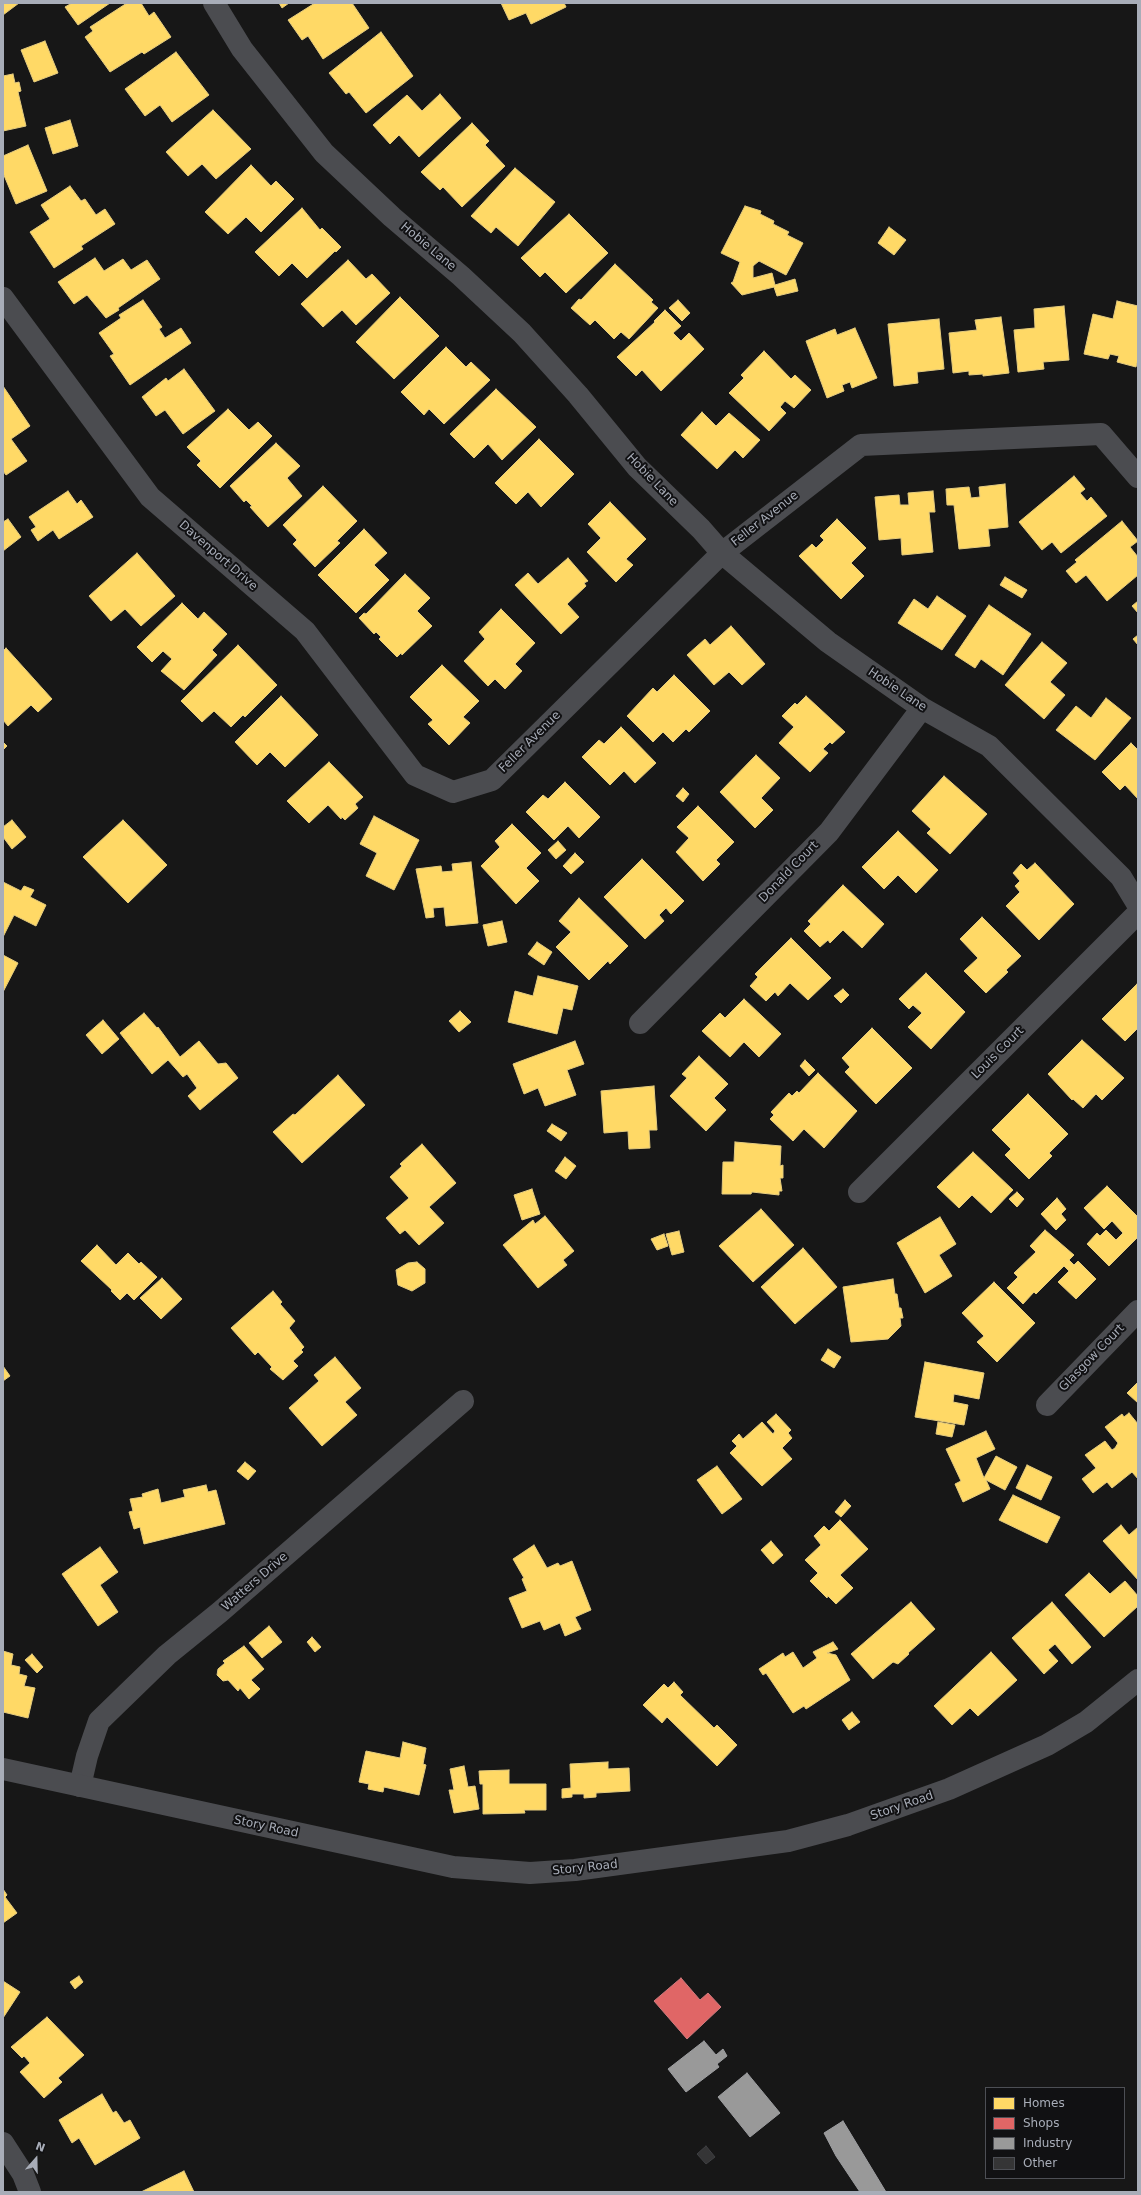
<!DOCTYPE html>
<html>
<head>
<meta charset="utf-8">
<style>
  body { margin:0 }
  #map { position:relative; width:1141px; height:2195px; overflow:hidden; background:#171717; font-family:"DejaVu Sans",sans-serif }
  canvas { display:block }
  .frame { position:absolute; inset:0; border:4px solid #a8adb8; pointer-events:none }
  .legend { position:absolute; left:985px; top:2087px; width:140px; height:92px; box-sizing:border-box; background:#111113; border:1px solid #4d4f55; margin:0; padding:5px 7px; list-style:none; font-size:12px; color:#a8adb8 }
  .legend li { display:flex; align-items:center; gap:8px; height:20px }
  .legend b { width:20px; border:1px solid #4d4f55 }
  .north { position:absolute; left:16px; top:2139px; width:40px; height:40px; -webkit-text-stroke:3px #111113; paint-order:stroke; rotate:20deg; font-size:11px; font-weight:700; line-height:16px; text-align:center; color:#a8adb8 }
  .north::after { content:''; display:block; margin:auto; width:14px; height:18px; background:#a8adb8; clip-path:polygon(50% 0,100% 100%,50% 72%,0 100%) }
</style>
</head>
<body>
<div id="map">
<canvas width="1141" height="2195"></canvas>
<div class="frame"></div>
<ul class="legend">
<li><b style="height:11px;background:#ffd966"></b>Homes</li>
<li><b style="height:11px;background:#e06666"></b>Shops</li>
<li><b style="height:11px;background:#999"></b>Industry</li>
<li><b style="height:11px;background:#353536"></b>Other</li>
</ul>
<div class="north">N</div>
</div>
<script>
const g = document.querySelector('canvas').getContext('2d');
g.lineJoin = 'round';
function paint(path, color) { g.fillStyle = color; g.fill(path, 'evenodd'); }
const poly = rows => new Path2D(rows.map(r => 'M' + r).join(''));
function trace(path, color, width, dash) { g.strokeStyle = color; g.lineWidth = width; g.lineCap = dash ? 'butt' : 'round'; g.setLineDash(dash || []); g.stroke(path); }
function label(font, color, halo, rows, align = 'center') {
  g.font = font + ' "DejaVu Sans",sans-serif'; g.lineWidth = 4; g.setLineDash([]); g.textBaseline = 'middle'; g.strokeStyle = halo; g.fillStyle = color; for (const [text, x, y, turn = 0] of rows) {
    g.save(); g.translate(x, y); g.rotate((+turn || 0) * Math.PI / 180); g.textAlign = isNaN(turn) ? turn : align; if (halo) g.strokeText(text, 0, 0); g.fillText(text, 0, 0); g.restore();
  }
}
const homes = poly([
  [3,3,19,3,3,15,3,3],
  [72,3,110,3,78,25,65,7,72,3],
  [127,3,141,3,149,16,154,12,171,37,144,54,142,52,110,72,85,37,93,31,90,27,127,3],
  [279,3,289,3,282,8,279,3],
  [315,3,352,3,369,28,323,59,308,36,302,40,288,20,315,3],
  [501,3,564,3,566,7,531,24,526,13,509,20,501,3],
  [381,32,413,76,366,113,349,92,346,94,329,73,381,32],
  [45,41,58,73,34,82,21,50,45,41],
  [176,52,209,95,172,122,160,105,145,116,125,89,176,52],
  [13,74,15,83,19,82,21,91,18,92,26,126,3,131,3,76,13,74],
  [440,94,461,118,419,157,399,135,390,144,373,125,407,95,422,111,440,94],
  [213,110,251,149,216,179,202,164,188,176,166,152,213,110],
  [70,120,78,146,53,154,45,128,70,120],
  [472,123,489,141,485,145,505,166,462,207,443,187,440,190,421,172,472,123],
  [28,145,47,191,16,204,3,173,3,156,28,145],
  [251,165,271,186,276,181,294,199,261,232,246,217,228,234,205,212,251,165],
  [515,168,555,202,518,246,496,227,491,233,471,216,515,168],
  [70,186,81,201,85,199,96,215,105,209,115,224,81,246,83,249,54,268,30,232,50,219,41,205,70,186],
  [745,206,761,211,760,214,774,221,773,224,789,232,787,235,803,243,786,275,759,261,753,266,753,278,772,273,775,285,795,279,798,291,777,296,774,287,742,295,731,283,733,282,740,262,721,253,745,206],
  [302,208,320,230,322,228,341,247,336,252,335,251,307,278,292,263,279,276,255,252,302,208],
  [569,214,608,253,566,293,545,272,540,277,521,258,569,214],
  [889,227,906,240,894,255,878,243,889,227],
  [95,258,104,271,123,259,131,270,147,260,160,279,118,308,119,310,106,318,87,295,74,304,58,282,95,258],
  [348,260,366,279,372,274,390,293,356,325,342,310,323,327,301,304,348,260],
  [615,264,653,300,651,302,658,308,629,339,621,332,614,339,595,320,590,325,571,308,579,299,581,300,615,264],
  [400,297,439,336,394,379,356,342,400,297],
  [143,300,162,327,159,329,165,338,181,328,191,343,130,385,110,356,114,354,99,333,121,318,119,315,143,300],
  [678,300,690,313,682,321,669,308,678,300],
  [1117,301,1138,306,1138,359,1136,367,1117,362,1119,356,1110,354,1108,359,1084,354,1093,314,1113,319,1117,301],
  [1064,306,1069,360,1043,362,1044,369,1018,372,1014,330,1035,328,1034,309,1064,306],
  [665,310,681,326,673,333,681,341,689,333,704,349,661,391,642,370,636,376,617,357,655,322,654,321,665,310],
  [1001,317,1009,373,983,376,983,374,969,375,969,371,953,373,949,333,977,330,975,320,1001,317],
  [939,319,944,369,917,372,918,383,894,386,888,324,939,319],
  [855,328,877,378,852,388,850,382,842,385,844,391,827,398,806,341,835,329,837,335,855,328],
  [446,347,466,367,471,362,490,380,444,424,429,409,424,415,401,392,446,347],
  [764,351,791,379,795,375,811,390,794,408,785,401,780,407,786,413,769,431,729,393,744,378,741,375,764,351],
  [184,369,215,411,183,434,165,410,156,416,142,397,166,378,168,381,184,369],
  [3,386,30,426,11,439,27,461,6,475,3,471,3,386],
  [496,389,536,427,502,460,488,444,474,458,450,434,496,389],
  [228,409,249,430,258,422,272,436,220,488,197,465,201,461,187,447,228,409],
  [702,412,716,426,729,413,760,440,743,458,735,450,717,469,681,435,702,412],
  [539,439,574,474,541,507,528,492,516,504,495,483,539,439],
  [276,443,300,466,287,478,302,496,268,527,250,507,252,506,246,500,244,502,230,486,276,443],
  [1074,476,1085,489,1080,493,1087,501,1091,497,1107,516,1061,553,1052,542,1042,550,1019,522,1074,476],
  [1005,484,1008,527,988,529,990,546,959,549,954,505,947,505,946,489,969,487,971,498,980,497,979,487,1005,484],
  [323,486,357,521,337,541,340,543,315,567,293,544,297,540,283,525,323,486],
  [68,491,77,504,81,500,93,517,59,539,53,530,38,541,31,530,36,527,29,517,68,491],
  [933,491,935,512,929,512,933,552,902,555,901,538,879,540,875,497,899,495,900,505,909,505,908,493,933,491],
  [610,502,646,539,626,559,633,565,616,582,587,552,601,538,588,524,610,502],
  [8,519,21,537,3,551,3,522,8,519],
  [837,519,866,548,851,563,864,576,841,599,799,556,812,544,816,548,824,540,820,536,837,519],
  [1122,521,1138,541,1130,547,1138,557,1138,575,1107,601,1086,575,1076,583,1066,571,1077,562,1075,560,1122,521],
  [364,529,387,553,374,565,389,580,356,613,318,575,364,529],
  [137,553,175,596,141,626,125,609,111,621,89,596,137,553],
  [568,558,588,581,584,583,586,586,567,604,579,617,561,634,515,585,528,573,538,584,568,558],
  [405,574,430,598,417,611,432,626,402,655,401,653,397,657,379,639,381,637,376,632,374,634,359,618,364,613,366,614,405,574],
  [1005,577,1027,590,1022,598,1000,585,1005,577],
  [937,596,966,616,942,650,898,623,914,599,928,609,937,596],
  [1138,601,1138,613,1132,606,1138,601],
  [182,603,198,619,204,612,227,634,212,650,217,655,184,690,161,671,172,659,163,651,152,662,137,647,182,603],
  [989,605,1031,634,1003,675,981,659,975,668,955,655,989,605],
  [501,609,535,643,515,664,522,671,505,689,495,679,488,686,464,661,485,639,479,632,501,609],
  [731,626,765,664,742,685,729,672,714,685,687,655,705,639,710,645,731,626],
  [1138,635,1138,645,1133,639,1138,635],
  [1042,642,1067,663,1050,682,1065,695,1044,719,1005,685,1042,642],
  [238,645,277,685,245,717,243,715,231,727,214,711,202,722,181,701,238,645],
  [6,648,52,699,38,712,31,705,8,726,3,720,3,651,6,648],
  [442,665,479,701,463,717,470,723,449,745,428,724,433,720,410,697,442,665],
  [674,675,710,711,689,732,686,729,673,742,663,732,653,742,627,716,653,688,657,692,674,675],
  [281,696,318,735,285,767,270,752,257,765,235,742,281,696],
  [806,696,845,732,832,744,830,742,823,749,828,753,810,772,779,743,794,727,782,716,795,703,797,705,806,696],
  [1106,698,1131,718,1095,760,1056,730,1076,706,1091,718,1106,698],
  [621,727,656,763,635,783,624,771,610,785,582,757,599,740,604,744,621,727],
  [3,742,7,746,3,750,3,742],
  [1131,743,1138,750,1138,799,1125,785,1120,790,1102,772,1131,743],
  [756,755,780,778,761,798,773,810,755,828,720,792,756,755],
  [329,762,363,797,355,804,358,808,345,820,342,817,341,819,328,805,309,823,287,801,329,762],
  [944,776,987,814,950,854,927,833,931,829,912,811,944,776],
  [565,782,600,817,579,838,568,826,554,840,526,812,543,795,548,799,565,782],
  [683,788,689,794,683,802,676,796,683,788],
  [698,806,734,842,716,860,720,864,703,881,676,852,689,838,677,827,698,806],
  [374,816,419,840,394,890,366,876,377,853,360,844,374,816],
  [12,820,26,837,12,849,3,837,3,827,12,820],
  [123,820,167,865,128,903,83,857,123,820],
  [512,824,541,853,526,868,539,881,516,904,481,866,500,847,495,841,512,824],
  [898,831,938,870,916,893,898,875,884,889,862,867,898,831],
  [558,841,566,850,556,859,548,850,558,841],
  [575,853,584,862,571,874,563,866,575,853],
  [642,859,684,901,671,914,666,908,659,915,664,921,645,939,604,897,642,859],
  [471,862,478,923,446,926,444,907,433,908,434,917,426,918,416,869,441,866,442,872,453,871,452,864,471,862],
  [1035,863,1074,904,1039,940,1006,906,1020,892,1015,886,1020,881,1013,873,1021,864,1027,870,1035,863],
  [3,882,21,891,24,886,34,890,30,897,46,905,36,926,14,915,3,937,3,882],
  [843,885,884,924,862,948,843,930,830,943,828,940,820,947,804,931,811,924,808,921,843,885],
  [579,898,628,946,610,964,608,961,589,980,556,947,571,932,559,921,579,898],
  [982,917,1021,956,1006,970,1008,972,986,993,964,971,978,958,960,939,982,917],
  [502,921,507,942,488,946,483,925,502,921],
  [791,938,831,978,808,1000,790,983,778,996,775,992,766,1001,750,986,758,977,755,974,791,938],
  [537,942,552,952,544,965,528,954,537,942],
  [3,955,18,963,3,992,3,955],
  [926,973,965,1012,931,1049,908,1027,922,1013,913,1005,909,1009,899,999,926,973],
  [538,976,578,986,572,1010,563,1008,557,1034,508,1022,515,991,533,996,538,976],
  [1137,984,1138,1028,1125,1041,1102,1019,1137,984],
  [843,989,849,995,841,1003,834,996,843,989],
  [744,999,781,1034,759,1057,744,1042,730,1057,702,1031,720,1013,725,1018,744,999],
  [460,1011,471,1022,459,1032,449,1021,460,1011],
  [144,1013,157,1028,158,1027,180,1057,199,1041,218,1064,226,1063,238,1078,200,1110,188,1096,197,1088,187,1074,183,1077,168,1060,152,1074,120,1033,144,1013],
  [103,1020,119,1039,102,1054,86,1035,103,1020],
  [872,1028,912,1068,876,1104,845,1072,850,1067,842,1058,872,1028],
  [1082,1040,1124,1078,1102,1100,1096,1094,1083,1108,1073,1099,1072,1100,1048,1074,1082,1040],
  [575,1041,584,1064,567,1070,576,1095,545,1106,538,1088,524,1094,513,1064,575,1041],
  [699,1056,728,1084,714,1098,726,1110,706,1131,670,1096,687,1078,682,1074,699,1056],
  [805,1060,815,1070,809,1076,800,1066,805,1060],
  [818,1073,857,1111,824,1148,804,1129,793,1141,770,1119,774,1115,771,1112,789,1093,792,1096,797,1091,799,1093,818,1073],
  [338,1075,365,1105,302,1163,273,1132,293,1114,295,1115,338,1075],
  [654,1086,657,1130,649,1130,650,1148,629,1149,628,1131,604,1133,601,1091,654,1086],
  [1028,1094,1068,1134,1049,1153,1052,1156,1029,1179,1005,1155,1011,1149,992,1130,1028,1094],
  [552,1124,567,1133,561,1141,547,1131,552,1124],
  [735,1142,781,1146,780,1166,783,1165,783,1178,780,1178,782,1191,779,1191,779,1195,752,1192,751,1194,722,1194,723,1162,734,1162,735,1142],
  [422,1144,456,1183,429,1207,444,1223,419,1245,405,1230,400,1234,386,1218,409,1198,390,1177,402,1166,400,1164,422,1144],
  [973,1152,1013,1190,991,1213,972,1195,959,1208,937,1187,973,1152],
  [565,1157,576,1166,566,1179,555,1171,565,1157],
  [1107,1186,1138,1217,1138,1237,1109,1266,1087,1244,1097,1233,1100,1236,1106,1230,1116,1240,1123,1233,1112,1221,1104,1229,1084,1208,1107,1186],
  [532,1189,540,1214,522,1220,514,1195,532,1189],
  [1017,1192,1024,1199,1017,1207,1009,1199,1017,1192],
  [1057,1198,1066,1209,1061,1214,1066,1220,1056,1230,1041,1214,1057,1198],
  [761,1209,794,1245,753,1282,719,1246,761,1209],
  [545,1216,574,1251,563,1260,567,1265,538,1288,503,1245,533,1220,535,1224,545,1216],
  [940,1217,956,1244,939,1255,952,1276,925,1293,897,1243,940,1217],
  [1045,1230,1074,1255,1069,1260,1074,1265,1078,1261,1096,1279,1076,1299,1058,1282,1069,1271,1064,1266,1036,1294,1034,1292,1023,1304,1007,1288,1018,1277,1014,1273,1036,1252,1030,1246,1045,1230],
  [679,1231,684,1252,672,1255,666,1234,679,1231],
  [664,1234,668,1246,657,1250,651,1239,664,1234],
  [97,1245,116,1265,128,1253,139,1264,141,1262,157,1277,134,1300,127,1293,120,1300,111,1291,112,1290,81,1261,97,1245],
  [803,1248,837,1287,795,1324,761,1287,803,1248],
  [417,1262,425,1269,425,1283,412,1291,398,1285,396,1270,408,1263,417,1262],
  [162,1278,182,1299,161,1319,140,1298,162,1278],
  [893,1279,895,1294,897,1294,899,1308,901,1308,903,1318,900,1318,901,1326,888,1339,851,1342,843,1287,893,1279],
  [994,1282,1035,1323,997,1362,977,1342,984,1336,962,1313,994,1282],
  [273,1291,282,1302,280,1304,295,1321,289,1328,304,1347,301,1350,303,1352,293,1361,298,1366,283,1380,270,1369,272,1367,258,1352,255,1355,231,1328,273,1291],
  [828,1349,841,1357,834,1368,821,1360,828,1349],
  [335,1357,361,1388,345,1402,357,1415,322,1446,289,1408,319,1381,314,1375,335,1357],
  [925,1362,984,1373,979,1399,954,1394,953,1402,968,1405,964,1425,915,1417,925,1362],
  [3,1366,10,1376,3,1381,3,1366],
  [1138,1382,1138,1403,1127,1393,1138,1382],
  [1129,1413,1138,1424,1138,1479,1132,1472,1112,1488,1107,1482,1093,1493,1082,1479,1096,1468,1085,1455,1105,1441,1112,1450,1115,1448,1118,1443,1105,1427,1122,1414,1124,1417,1129,1413],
  [776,1414,791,1430,788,1433,792,1438,782,1448,792,1459,762,1486,730,1453,737,1446,732,1441,739,1434,743,1439,762,1422,773,1434,775,1431,767,1422,776,1414],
  [938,1422,955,1425,952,1437,936,1434,938,1422],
  [986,1431,995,1449,976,1458,984,1478,996,1456,1017,1467,1005,1490,986,1480,990,1489,963,1502,955,1484,961,1481,946,1449,986,1431],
  [245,1462,256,1471,248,1480,237,1471,245,1462],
  [1027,1465,1052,1477,1041,1500,1016,1488,1027,1465],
  [717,1466,742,1499,722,1514,697,1480,717,1466],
  [206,1485,208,1492,216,1490,225,1524,144,1544,140,1527,134,1529,129,1512,133,1511,130,1499,143,1497,142,1494,158,1489,161,1503,185,1497,183,1490,206,1485],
  [1013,1495,1060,1517,1047,1543,999,1520,1013,1495],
  [845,1500,851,1506,841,1517,835,1512,845,1500],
  [840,1520,868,1549,840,1575,853,1588,836,1604,828,1596,827,1598,810,1581,818,1573,805,1560,821,1545,814,1536,824,1526,829,1531,840,1520],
  [1121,1525,1129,1535,1138,1527,1138,1580,1103,1541,1121,1525],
  [771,1541,783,1555,773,1564,761,1550,771,1541],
  [534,1545,547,1568,558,1563,560,1566,572,1561,591,1610,575,1617,581,1629,565,1636,560,1623,544,1630,540,1621,522,1628,509,1598,527,1591,522,1579,524,1578,513,1559,534,1545],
  [100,1547,118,1572,100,1585,118,1612,98,1626,62,1574,100,1547],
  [1089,1573,1110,1594,1125,1581,1138,1596,1138,1606,1104,1637,1065,1595,1089,1573],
  [911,1602,935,1629,908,1653,909,1654,898,1664,893,1662,873,1679,851,1654,911,1602],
  [1052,1602,1091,1647,1072,1664,1055,1644,1048,1650,1058,1661,1044,1674,1012,1638,1052,1602],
  [269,1626,282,1642,262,1658,249,1643,269,1626],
  [312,1637,321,1647,315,1652,307,1642,312,1637],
  [833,1642,838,1649,827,1653,836,1655,850,1680,806,1709,804,1706,793,1713,766,1673,763,1675,759,1669,783,1653,785,1657,793,1652,803,1668,817,1658,813,1652,833,1642],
  [244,1646,264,1669,251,1680,260,1689,249,1699,240,1688,238,1691,228,1680,223,1681,217,1675,218,1669,225,1663,223,1661,244,1646],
  [3,1651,13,1654,11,1665,20,1667,19,1674,27,1676,24,1686,35,1688,28,1718,3,1712,3,1651],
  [991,1652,1017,1680,978,1716,970,1708,952,1725,934,1706,991,1652],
  [32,1654,43,1667,37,1673,25,1660,32,1654],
  [674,1682,683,1692,680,1695,714,1728,717,1725,737,1745,717,1766,667,1717,662,1723,643,1705,664,1684,668,1688,674,1682],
  [852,1712,860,1722,849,1730,842,1720,852,1712],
  [403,1742,426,1748,423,1764,426,1765,419,1795,384,1787,383,1792,368,1789,369,1784,359,1782,366,1751,400,1758,403,1742],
  [608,1762,608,1769,629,1768,630,1791,596,1793,596,1797,584,1798,584,1794,572,1794,572,1797,562,1798,562,1789,571,1788,570,1764,608,1762],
  [464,1766,468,1787,475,1786,479,1809,454,1813,449,1790,454,1790,450,1769,464,1766],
  [509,1770,509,1784,546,1784,546,1810,524,1810,525,1813,483,1814,483,1784,480,1784,479,1771,509,1770],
  [3,1889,7,1895,5,1897,17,1913,3,1923,3,1889],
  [79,1976,83,1982,75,1989,70,1982,79,1976],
  [3,1981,20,1992,3,2018,3,1981],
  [47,2017,84,2055,58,2078,62,2082,44,2098,20,2072,30,2063,24,2056,22,2058,11,2047,47,2017],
  [102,2094,113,2113,116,2111,124,2123,130,2120,140,2138,95,2165,79,2138,72,2143,59,2120,102,2094],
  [184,2171,194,2192,141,2192,184,2171]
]);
paint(homes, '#ffd966');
trace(homes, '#e5cc7f', 1);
const shops = poly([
  [681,1978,700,2000,708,1993,721,2007,687,2039,654,2001,681,1978]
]);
paint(shops, '#e06666');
trace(shops, '#cf7b7f', 1);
const industry = poly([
  [704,2041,716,2055,723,2049,727,2056,717,2064,719,2067,686,2092,668,2069,704,2041],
  [747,2073,780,2113,750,2137,718,2097,747,2073],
  [843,2121,886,2192,860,2192,836,2156,824,2133,843,2121]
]);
paint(industry, '#999');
trace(industry, '#9e9fa2', 1);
const building = poly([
  [706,2146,715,2157,706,2164,697,2154,706,2146]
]);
paint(building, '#353536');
trace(building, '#3f4043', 1);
trace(poly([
  [214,3,242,49,324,153,392,217,461,276,522,333,578,395,637,467,701,529,722,553,828,642,922,708,989,746,1121,877,1138,905],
  [3,298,150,497,305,631,415,775,453,792,492,780,722,553,861,445,1101,434,1138,477],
  [640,1023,829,832,922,708],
  [859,1192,1138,913],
  [1047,1405,1138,1311],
  [80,1786,87,1756,99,1721,167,1655,220,1612,463,1401],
  [3,2143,23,2174,30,2192]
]), '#4b4c50', 22);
trace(poly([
  [3,1769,453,1867,530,1873,575,1870,788,1841,848,1825,949,1789,1047,1745,1086,1722,1138,1680]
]), '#4b4c50', 22);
label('12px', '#a8adb8', '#111113', [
  ["Hobie Lane",428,247,40],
  ["Hobie Lane",652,480,46],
  ["Feller Avenue",765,519,-38],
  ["Davenport Drive",218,556,41],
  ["Hobie Lane",897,690,34],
  ["Feller Avenue",530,742,-45],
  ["Donald Court",789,872,-46],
  ["Louis Court",998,1053,-45],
  ["Glasgow Court",1092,1358,-46],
  ["Watters Drive",255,1582,-41],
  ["Story Road",902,1806,-19],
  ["Story Road",266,1827,12],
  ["Story Road",585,1868,-6]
]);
</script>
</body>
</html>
